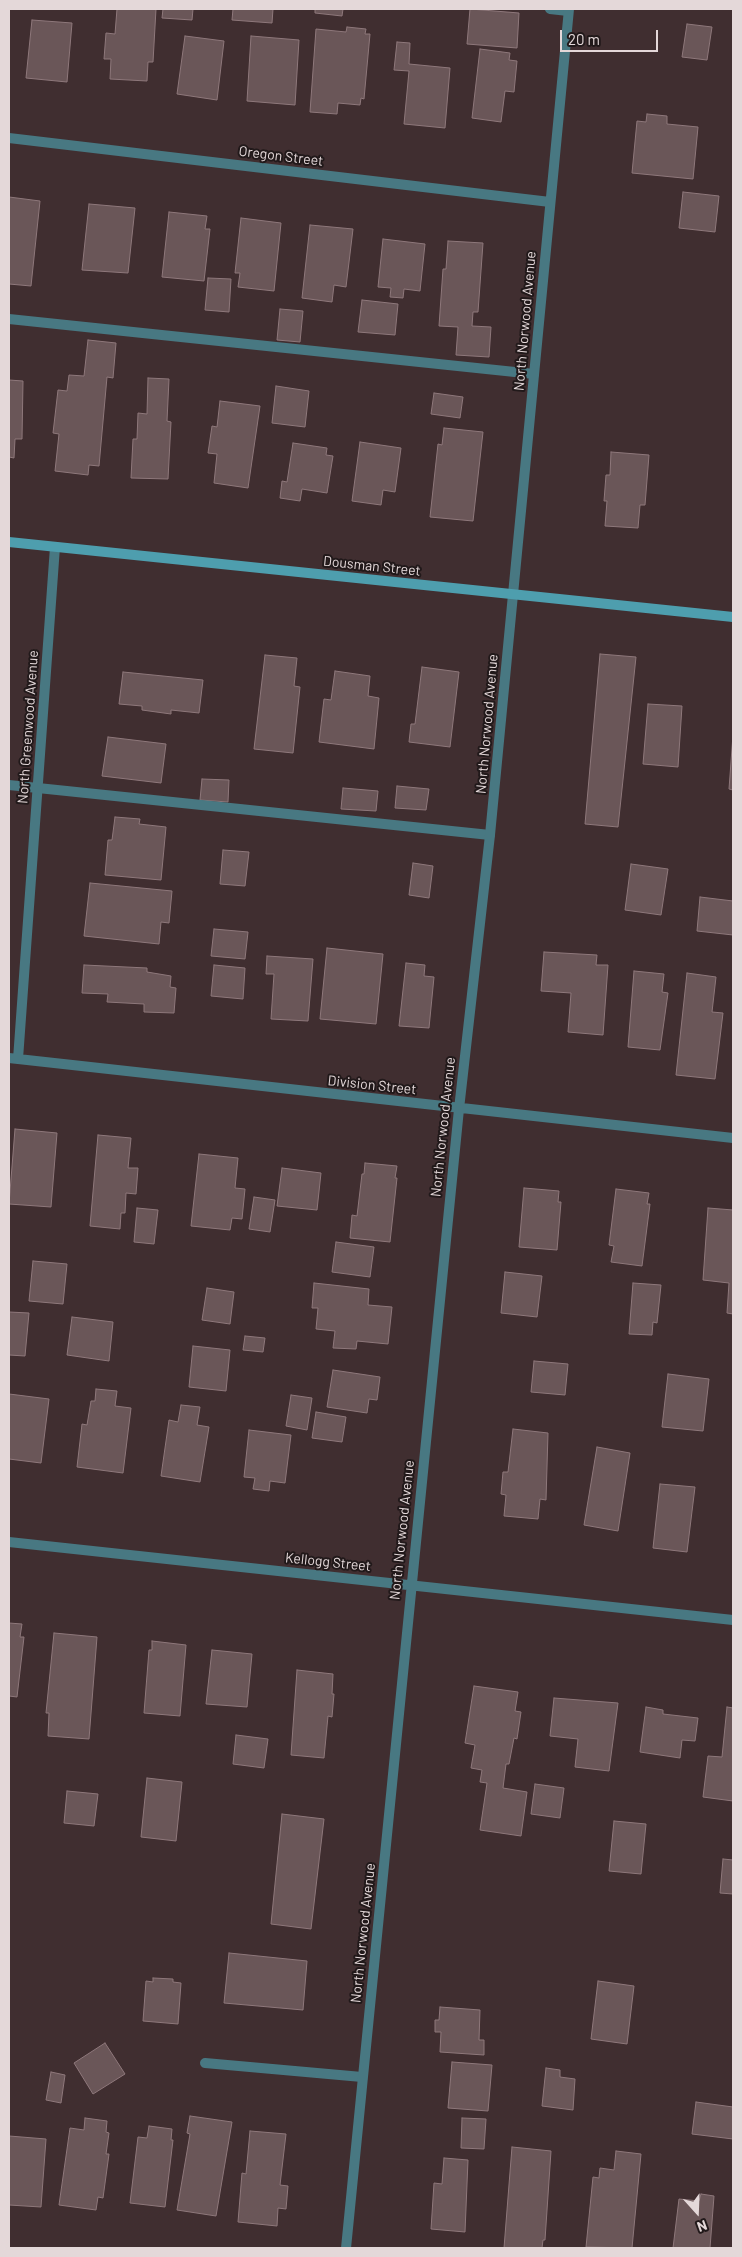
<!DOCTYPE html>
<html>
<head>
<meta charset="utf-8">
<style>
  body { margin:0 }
  #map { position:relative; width:742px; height:2257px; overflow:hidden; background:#402e30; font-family:Barlow,sans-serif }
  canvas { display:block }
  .frame { position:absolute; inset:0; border:10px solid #e4d8d9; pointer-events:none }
  .north { position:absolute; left:672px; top:2187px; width:50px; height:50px; -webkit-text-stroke:4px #21191a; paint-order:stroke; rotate:160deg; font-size:14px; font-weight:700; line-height:20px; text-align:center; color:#e4d8d9 }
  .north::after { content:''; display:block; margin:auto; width:18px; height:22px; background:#e4d8d9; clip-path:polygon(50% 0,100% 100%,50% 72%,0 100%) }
  .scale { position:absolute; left:560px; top:30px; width:98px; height:22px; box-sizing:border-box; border:2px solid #e4d8d9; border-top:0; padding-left:6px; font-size:15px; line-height:18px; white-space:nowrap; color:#e4d8d9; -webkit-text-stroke:4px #21191a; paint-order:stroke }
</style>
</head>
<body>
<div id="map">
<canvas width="742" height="2257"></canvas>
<div class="frame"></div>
<div class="north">N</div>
<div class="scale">20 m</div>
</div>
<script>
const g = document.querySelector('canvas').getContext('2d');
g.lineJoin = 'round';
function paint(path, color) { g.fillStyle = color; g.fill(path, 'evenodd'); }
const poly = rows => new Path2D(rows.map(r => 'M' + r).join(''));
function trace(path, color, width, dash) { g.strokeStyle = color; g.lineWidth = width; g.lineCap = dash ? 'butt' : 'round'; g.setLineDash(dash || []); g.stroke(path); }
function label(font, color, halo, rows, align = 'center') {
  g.font = font + ' Barlow,sans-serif'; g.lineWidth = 4; g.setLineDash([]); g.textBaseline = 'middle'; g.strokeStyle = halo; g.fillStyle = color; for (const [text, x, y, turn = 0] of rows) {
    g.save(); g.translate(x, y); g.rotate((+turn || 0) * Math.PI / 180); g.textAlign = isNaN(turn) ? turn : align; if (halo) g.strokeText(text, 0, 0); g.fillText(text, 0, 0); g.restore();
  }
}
const building = poly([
  [117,9,156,9,153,62,148,62,147,81,110,79,111,59,104,59,106,33,115,34,117,9],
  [163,9,193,9,192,20,162,18,163,9],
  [233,9,273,9,272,23,232,20,233,9],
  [315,9,343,9,342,16,315,13,315,9],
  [470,9,519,13,517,48,467,44,470,9],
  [32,20,72,23,67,82,26,78,32,20],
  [687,24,712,27,707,60,682,57,687,24],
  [347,27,366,29,365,34,370,34,364,99,361,98,360,105,338,103,337,114,310,112,316,29,346,32,347,27],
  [185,36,224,41,217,100,177,94,185,36],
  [251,36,299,40,295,105,247,101,251,36],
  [397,42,410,43,409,64,450,68,445,128,404,124,409,71,394,70,397,42],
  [480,49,510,53,509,60,517,61,514,92,505,91,501,122,472,118,480,49],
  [647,114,667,116,667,124,698,127,693,179,632,173,637,121,646,122,647,114],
  [683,192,719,196,715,232,679,228,683,192],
  [9,197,40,201,31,286,9,284,9,197],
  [89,204,135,208,128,273,82,270,89,204],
  [169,212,207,216,205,229,210,229,204,281,162,277,169,212],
  [241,218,281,223,274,291,238,287,240,273,235,273,241,218],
  [310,225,353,229,346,287,334,285,332,302,302,298,310,225],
  [383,239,425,244,420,291,404,289,403,298,390,297,391,288,378,287,383,239],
  [448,241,483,243,478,312,473,312,472,326,491,327,489,357,456,355,458,327,439,326,443,269,446,269,448,241],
  [208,278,231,279,229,312,205,310,208,278],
  [362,300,398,304,395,335,358,332,362,300],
  [280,309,303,311,300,342,277,340,280,309],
  [88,340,116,343,113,378,107,377,99,466,89,465,88,475,55,471,59,434,53,433,58,390,67,391,69,375,84,376,88,340],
  [148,378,169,379,167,421,171,422,168,479,131,478,133,439,137,439,138,413,147,414,148,378],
  [9,380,23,381,22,439,15,439,14,458,9,457,9,380],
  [276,386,309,391,305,427,272,423,276,386],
  [434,393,463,397,460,418,431,414,434,393],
  [220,401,260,406,248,488,214,483,217,454,208,453,212,426,217,427,220,401],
  [444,428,483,432,473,521,430,517,438,444,442,445,444,428],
  [360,442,401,448,395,492,383,490,381,505,352,501,360,442],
  [293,443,327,448,326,455,333,456,327,493,302,489,300,501,280,498,282,481,287,482,293,443],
  [611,452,649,455,645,505,640,505,638,528,605,526,607,501,604,501,606,475,610,475,611,452],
  [600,654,636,657,618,827,585,824,600,654],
  [265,655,297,658,294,686,300,687,293,753,254,749,265,655],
  [422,667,459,672,450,747,409,742,411,724,415,724,422,667],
  [335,671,370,676,368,696,379,698,374,749,319,742,324,699,331,700,335,671],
  [123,672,203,680,199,713,171,710,171,714,142,710,142,706,119,704,123,672],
  [648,704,682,706,678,767,643,764,648,704],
  [733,735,733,790,729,789,733,735],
  [108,737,166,744,161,783,102,776,108,737],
  [202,779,229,780,228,802,200,800,202,779],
  [397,786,429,789,426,810,395,808,397,786],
  [343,788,378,791,376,811,341,809,343,788],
  [115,817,140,819,139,824,166,827,161,880,105,875,108,840,112,840,115,817],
  [223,850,249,852,245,886,220,884,223,850],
  [413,863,433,866,429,898,409,895,413,863],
  [631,864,668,869,661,915,625,910,631,864],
  [90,883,172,891,169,923,161,922,159,944,84,936,90,883],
  [700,897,733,901,733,935,697,931,700,897],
  [214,929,248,932,245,959,211,956,214,929],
  [327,948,383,954,376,1024,320,1019,327,948],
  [544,952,597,955,596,965,608,965,603,1035,568,1032,571,993,541,991,544,952],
  [267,956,313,959,308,1021,271,1019,274,974,266,974,267,956],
  [406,963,425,965,424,976,434,977,429,1028,399,1026,406,963],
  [84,965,147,968,147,972,171,976,170,987,176,988,174,1013,144,1012,144,1004,107,1002,108,994,82,993,84,965],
  [214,965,245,968,243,999,211,996,214,965],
  [634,971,664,974,662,992,668,993,660,1050,628,1047,634,971],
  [687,973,716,977,712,1012,723,1013,715,1079,676,1075,687,973],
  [15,1129,57,1133,51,1207,9,1204,15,1129],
  [98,1135,131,1138,128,1168,138,1168,136,1194,126,1193,125,1213,121,1213,120,1229,90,1226,98,1135],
  [199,1154,238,1158,235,1188,245,1189,242,1219,232,1218,230,1230,191,1226,199,1154],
  [365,1163,397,1166,395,1178,397,1178,390,1242,350,1238,352,1215,357,1216,362,1174,364,1174,365,1163],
  [282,1168,321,1173,317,1210,277,1206,282,1168],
  [524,1188,559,1191,558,1202,561,1202,557,1250,519,1247,524,1188],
  [616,1189,649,1193,647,1204,650,1204,642,1266,611,1262,614,1246,609,1245,616,1189],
  [254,1197,275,1200,270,1232,249,1229,254,1197],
  [137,1208,158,1210,154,1244,134,1242,137,1208],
  [708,1208,733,1210,733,1314,727,1313,729,1283,703,1280,708,1208],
  [336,1242,374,1247,370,1277,332,1272,336,1242],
  [33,1261,67,1264,63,1304,29,1301,33,1261],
  [505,1272,542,1276,537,1317,501,1313,505,1272],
  [314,1283,369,1289,368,1305,392,1307,388,1344,357,1341,356,1349,333,1348,335,1331,316,1329,318,1308,312,1308,314,1283],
  [633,1283,661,1285,657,1323,653,1322,652,1335,629,1334,633,1283],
  [207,1288,234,1292,230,1324,202,1320,207,1288],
  [9,1312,29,1313,25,1356,9,1355,9,1312],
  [72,1317,113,1322,109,1361,67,1355,72,1317],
  [245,1336,265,1338,263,1352,243,1350,245,1336],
  [193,1346,230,1350,226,1391,189,1387,193,1346],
  [534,1361,568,1364,565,1395,531,1392,534,1361],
  [333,1370,380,1377,377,1400,369,1399,367,1413,327,1407,333,1370],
  [668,1374,709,1379,703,1431,662,1427,668,1374],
  [96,1389,117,1391,115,1406,131,1408,123,1473,77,1467,82,1424,87,1425,91,1401,95,1401,96,1389],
  [9,1394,49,1399,41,1463,9,1459,9,1394],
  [291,1395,312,1398,307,1430,286,1426,291,1395],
  [181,1405,200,1407,197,1425,209,1427,200,1482,161,1476,169,1420,178,1422,181,1405],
  [316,1412,346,1417,342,1442,312,1438,316,1412],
  [513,1429,548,1433,546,1500,540,1499,538,1519,504,1516,506,1495,501,1494,503,1472,508,1472,513,1429],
  [249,1430,291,1435,285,1483,270,1481,269,1491,253,1489,255,1478,244,1477,249,1430],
  [597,1447,630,1453,618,1531,584,1525,597,1447],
  [660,1484,695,1487,687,1552,653,1548,660,1484],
  [9,1623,22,1624,20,1637,24,1637,17,1697,9,1696,9,1623],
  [54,1633,97,1637,89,1739,48,1736,49,1713,46,1713,54,1633],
  [152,1641,186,1645,180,1716,144,1713,149,1650,152,1650,152,1641],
  [212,1650,252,1654,247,1707,206,1704,212,1650],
  [297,1670,333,1674,332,1694,334,1694,332,1717,328,1716,324,1758,291,1755,297,1670],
  [474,1686,518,1692,515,1711,521,1712,517,1739,514,1738,509,1764,506,1764,503,1788,527,1792,521,1836,480,1830,487,1783,480,1782,482,1770,471,1768,475,1745,465,1743,474,1686],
  [554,1698,618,1703,609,1771,575,1767,578,1739,550,1736,554,1698],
  [646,1707,663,1710,663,1714,698,1718,695,1741,682,1740,680,1758,640,1752,646,1707],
  [727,1707,733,1708,733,1801,703,1797,708,1756,722,1757,727,1707],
  [236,1735,268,1739,264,1768,233,1764,236,1735],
  [147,1778,182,1782,176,1841,141,1837,147,1778],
  [535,1784,564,1788,560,1818,531,1814,535,1784],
  [67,1791,98,1794,94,1826,64,1823,67,1791],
  [282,1814,324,1819,311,1929,271,1924,282,1814],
  [614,1821,646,1824,641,1874,609,1871,614,1821],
  [723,1859,733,1860,733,1894,720,1893,723,1859],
  [229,1953,307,1961,303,2010,224,2003,229,1953],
  [153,1978,173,1979,173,1982,181,1983,178,2024,143,2021,146,1981,153,1982,153,1978],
  [598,1981,634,1986,627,2044,591,2039,598,1981],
  [440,2007,480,2010,479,2040,484,2040,484,2055,440,2052,441,2032,435,2032,435,2020,439,2020,440,2007],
  [105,2043,125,2074,93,2094,74,2063,105,2043],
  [452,2062,492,2065,488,2111,448,2108,452,2062],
  [546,2068,560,2070,560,2077,575,2079,573,2110,542,2106,546,2068],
  [51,2072,65,2075,61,2103,46,2100,51,2072],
  [696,2102,733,2107,733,2139,692,2134,696,2102],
  [190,2116,232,2122,216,2216,177,2210,190,2134,187,2133,190,2116],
  [85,2118,107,2121,106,2132,109,2133,106,2154,109,2154,103,2198,98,2197,96,2210,59,2205,70,2128,84,2130,85,2118],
  [462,2118,486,2119,484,2149,461,2148,462,2118],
  [149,2126,172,2129,171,2140,173,2140,165,2207,130,2203,138,2137,147,2138,149,2126],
  [250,2131,286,2134,280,2185,288,2186,286,2209,278,2208,277,2226,238,2222,242,2173,246,2174,250,2131],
  [9,2136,46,2139,41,2207,9,2205,9,2136],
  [512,2147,551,2151,545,2240,543,2240,542,2248,504,2248,512,2147],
  [616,2151,641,2154,632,2248,586,2247,593,2177,599,2178,600,2168,614,2170,616,2151],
  [444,2158,468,2160,465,2232,431,2229,434,2183,442,2184,444,2158],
  [701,2194,714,2196,710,2248,673,2248,679,2199,699,2201,701,2194]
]);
paint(building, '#6a5658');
trace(building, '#8e787b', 1);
trace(poly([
  [550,9,568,11],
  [9,319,534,374],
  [9,785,490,835],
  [205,2063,362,2077]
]), '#487882', 10);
trace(poly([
  [9,138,550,202],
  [9,1058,733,1138],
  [18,1059,55,547],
  [9,1542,733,1620],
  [346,2248,459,1109,490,835,569,9]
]), '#487882', 10);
trace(poly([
  [9,542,733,617]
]), '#4e9eae', 10);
label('14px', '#e4d8d9', '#21191a', [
  ["Oregon Street",281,156,7],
  ["North Norwood Avenue",525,321,-85],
  ["Dousman Street",372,566,6],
  ["North Norwood Avenue",487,724,-85],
  ["North Greenwood Avenue",28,727,-86],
  ["Division Street",372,1085,6],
  ["North Norwood Avenue",443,1127,-84],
  ["North Norwood Avenue",402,1530,-84],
  ["Kellogg Street",328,1562,6],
  ["North Norwood Avenue",363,1933,-84]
]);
</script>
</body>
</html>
